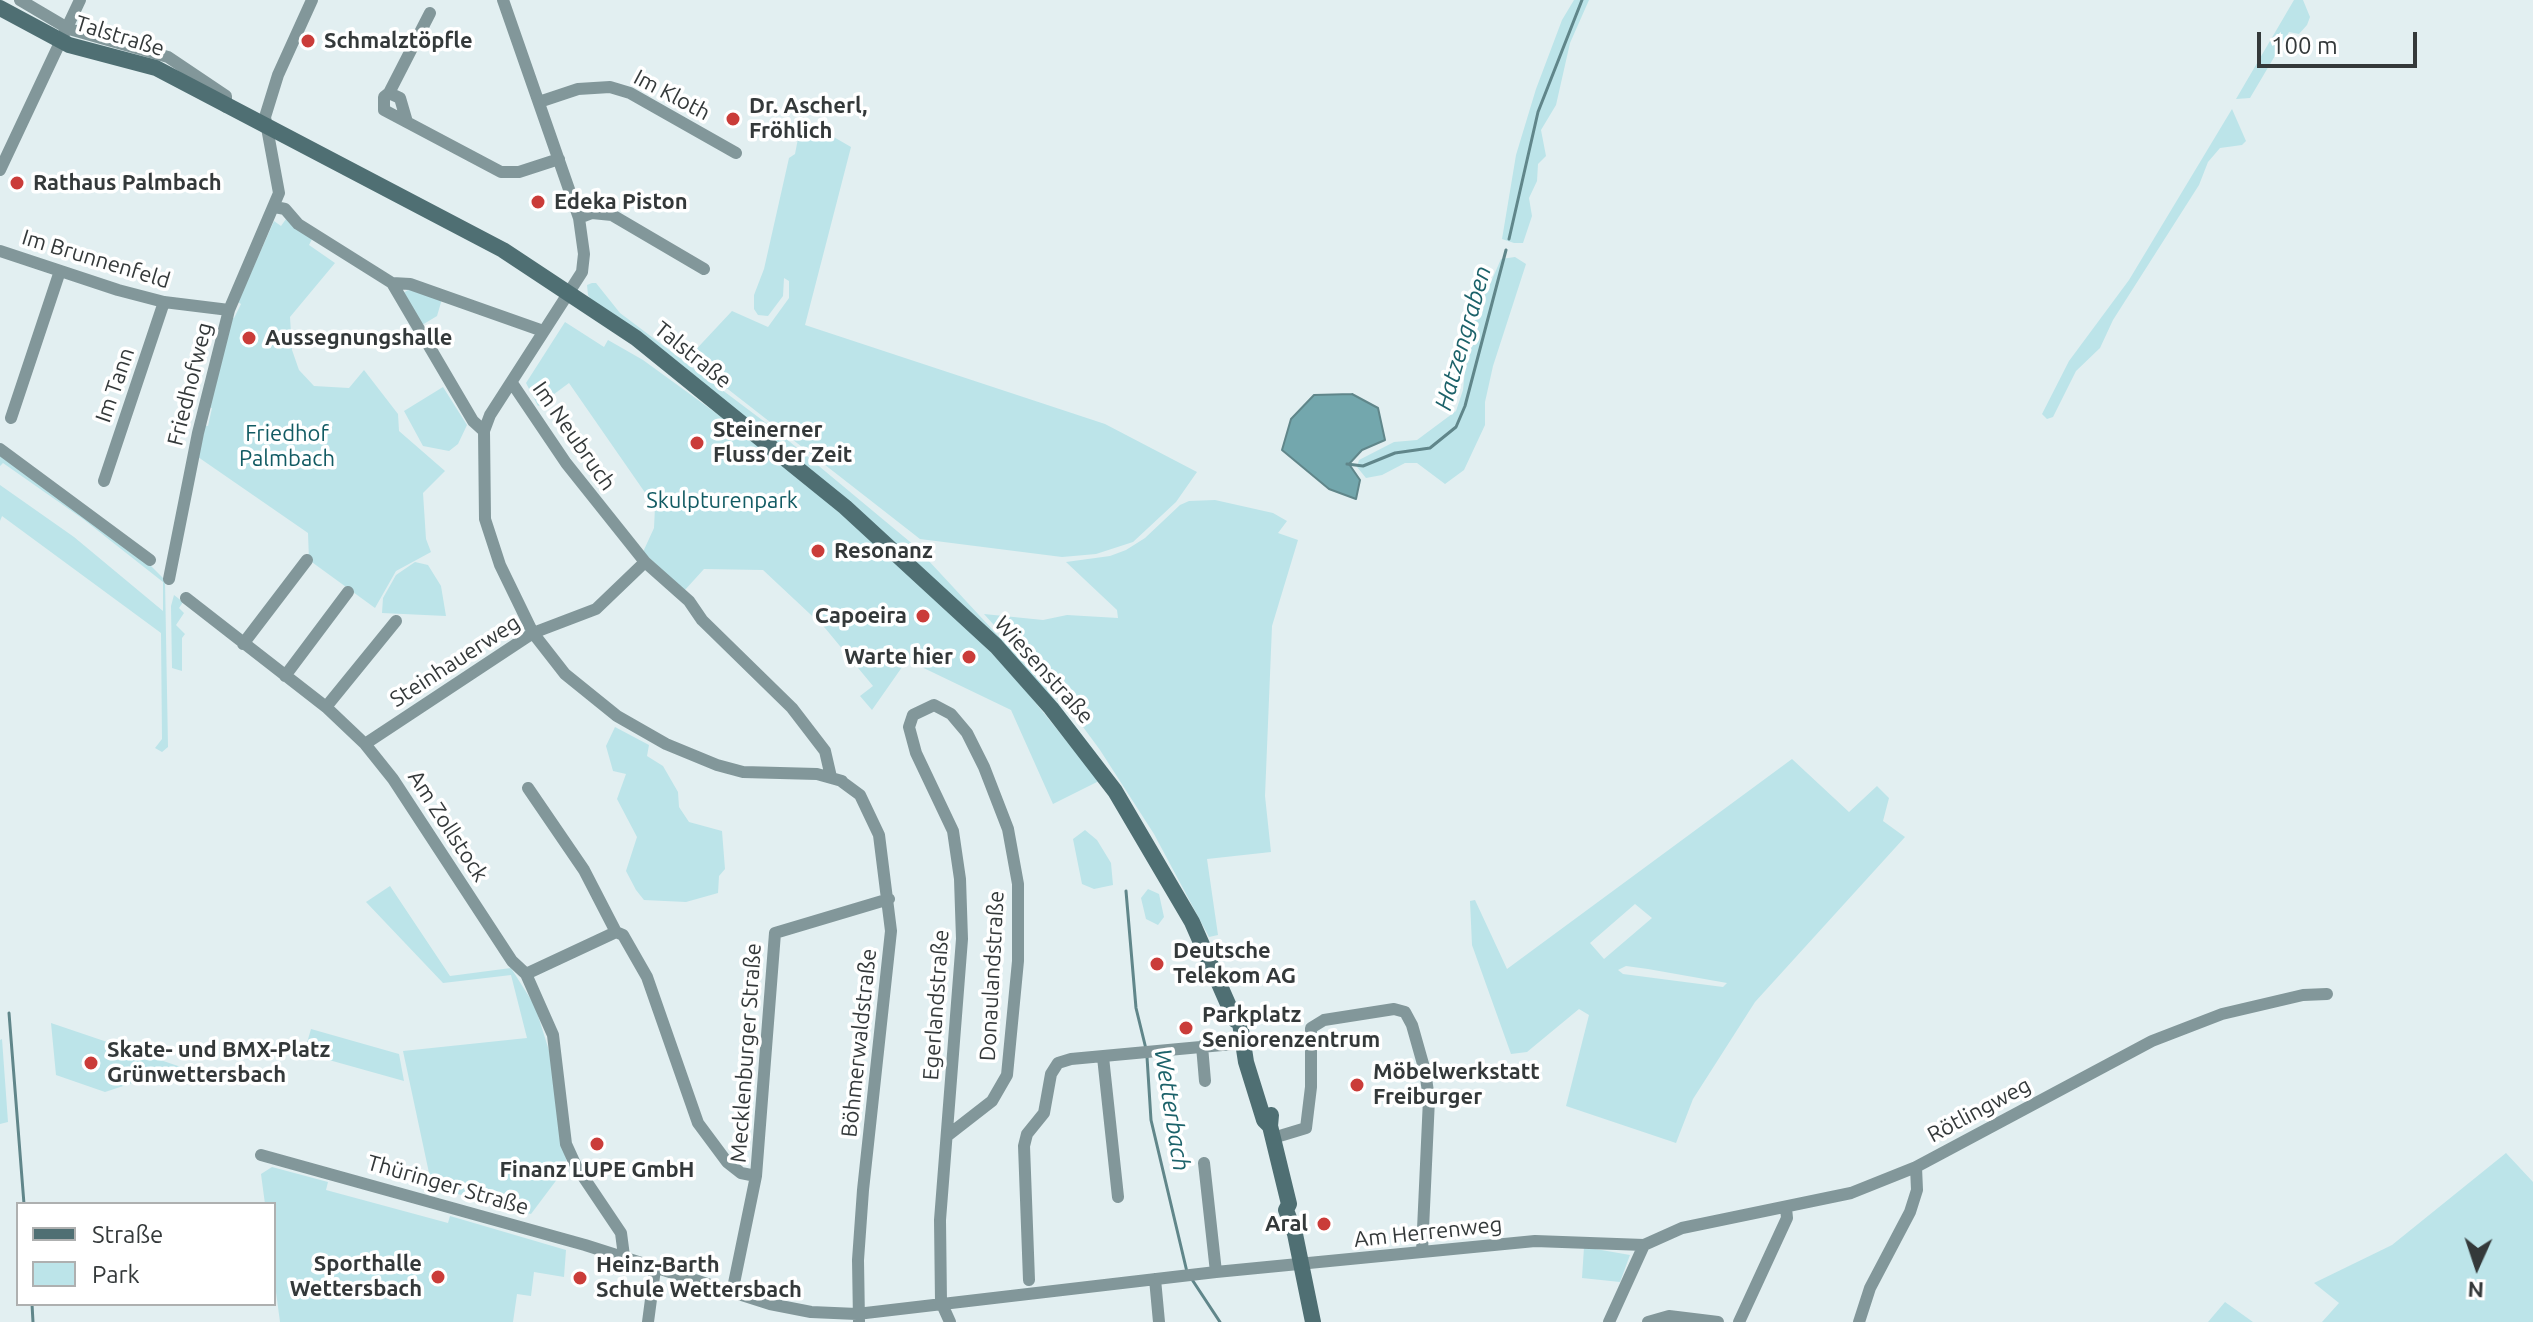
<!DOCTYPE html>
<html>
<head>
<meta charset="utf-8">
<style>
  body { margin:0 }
  #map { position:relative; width:2533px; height:1322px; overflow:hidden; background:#e2eff1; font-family:Ubuntu,sans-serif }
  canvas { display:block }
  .legend { position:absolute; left:16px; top:1202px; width:260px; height:104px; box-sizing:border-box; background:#fff; border:2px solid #aeb0b0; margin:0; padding:10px 14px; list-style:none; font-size:24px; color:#34393a }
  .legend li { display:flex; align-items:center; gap:16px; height:40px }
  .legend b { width:40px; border:2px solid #aeb0b0 }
  .north { position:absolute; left:2437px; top:1226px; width:80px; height:80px; -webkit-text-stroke:6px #fff; paint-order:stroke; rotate:183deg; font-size:22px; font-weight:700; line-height:32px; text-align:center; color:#34393a }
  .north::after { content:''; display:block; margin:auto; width:28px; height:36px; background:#34393a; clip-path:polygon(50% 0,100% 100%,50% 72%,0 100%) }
  .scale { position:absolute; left:2257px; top:32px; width:160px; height:36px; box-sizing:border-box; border:4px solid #34393a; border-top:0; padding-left:10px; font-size:24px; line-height:28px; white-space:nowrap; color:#34393a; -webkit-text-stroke:6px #fff; paint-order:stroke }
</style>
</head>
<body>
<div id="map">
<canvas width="2533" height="1322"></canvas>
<ul class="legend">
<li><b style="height:10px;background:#4f6f73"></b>Straße</li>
<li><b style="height:22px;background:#bce4e9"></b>Park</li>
</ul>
<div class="north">N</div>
<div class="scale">100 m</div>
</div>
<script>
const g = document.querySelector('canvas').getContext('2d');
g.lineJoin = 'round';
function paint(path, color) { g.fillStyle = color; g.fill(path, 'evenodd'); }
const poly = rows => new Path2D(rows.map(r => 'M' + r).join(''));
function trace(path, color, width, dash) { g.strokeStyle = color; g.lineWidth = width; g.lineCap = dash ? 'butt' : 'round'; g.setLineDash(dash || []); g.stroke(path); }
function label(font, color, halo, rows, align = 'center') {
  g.font = font + ' Ubuntu,sans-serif'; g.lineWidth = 7; g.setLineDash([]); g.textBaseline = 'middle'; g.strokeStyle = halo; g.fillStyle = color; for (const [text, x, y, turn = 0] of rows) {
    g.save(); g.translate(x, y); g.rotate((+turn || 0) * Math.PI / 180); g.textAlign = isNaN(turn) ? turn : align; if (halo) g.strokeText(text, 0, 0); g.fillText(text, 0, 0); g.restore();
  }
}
paint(poly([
  [1574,0,1589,0,1570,43,1556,105,1541,130,1546,156,1538,164,1537,181,1529,198,1532,216,1523,243,1514,243,1502,239,1516,155,1536,89,1562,20],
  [2294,0,2303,0,2310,17,2307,25,2299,34,2289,32,2250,98,2236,99],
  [2232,109,2246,141,2242,145,2220,148,2208,162,2199,185,2113,320,2100,348,2076,371,2053,417,2047,419,2042,414,2069,361,2129,280],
  [806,121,851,147,805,325,1105,424,1197,472,1176,502,1133,542,1096,554,1062,557,920,539,688,358,732,311,768,327,789,298,789,281,784,278,783,296,768,316,758,315,754,309,754,295,764,269,789,158,795,154,801,123],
  [286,219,312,239,309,245,335,263,290,317,292,350,299,370,314,386,349,388,364,370,398,414,399,431,445,471,423,493,426,539,431,552,396,571,375,608,309,560,308,533,198,457,204,425,208,426,212,408,207,407,230,317,234,318,241,304,238,302,274,221,281,226],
  [1515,257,1526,264,1493,366,1485,402,1485,425,1464,470,1445,484,1417,463,1405,463,1382,475,1366,478,1357,467,1359,460,1394,442,1417,440,1456,411,1463,390,1471,308,1487,291,1501,259],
  [592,283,596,283,620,313,778,432,915,546,1042,683,1096,753,1092,753,961,606,593,303,588,295,587,285],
  [410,289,442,299,437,316,422,325,403,293],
  [565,322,604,347,608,340,643,360,749,437,835,508,935,595,1013,675,1099,781,1053,804,1011,710,907,660,872,710,860,696,873,686,825,628,763,570,704,569,684,591,643,552,654,528,655,507,569,383,538,406,526,383],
  [443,387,467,425,458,444,449,451,423,446,404,411],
  [0,453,146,561,165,580,168,747,162,752,155,748,162,739,161,633,2,516,0,521,0,485,74,537,163,611,163,582,83,519,3,463,0,466],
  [1215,500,1273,513,1287,521,1278,533,1298,540,1272,626,1265,796,1271,852,1207,859,1218,935,1209,937,1154,834,1100,750,1072,712,984,614,1043,620,1067,615,1118,618,1117,610,1066,562,1110,556,1126,550,1145,538,1180,505,1189,501],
  [415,562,428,565,441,586,446,616,382,613,383,598,396,575],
  [174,595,183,602,179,608,184,613,176,625,185,634,182,638,182,671,172,668,171,606],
  [615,727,649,745,647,756,663,766,678,792,679,807,689,822,722,831,725,869,719,876,718,893,686,902,644,900,636,890,626,871,637,837,617,799,626,774,613,771,606,746],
  [1792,759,1849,812,1877,786,1889,798,1883,821,1905,837,1755,1002,1693,1099,1676,1143,1566,1106,1589,1015,1579,1009,1527,1052,1511,1054,1472,945,1470,901,1475,900,1507,969],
  [1635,904,1652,918,1604,959,1590,943],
  [1626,966,1648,969,1727,983,1723,987,1623,974,1618,970],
  [1085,830,1097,840,1111,863,1113,885,1094,889,1082,884,1073,839],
  [390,886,450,976,511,968,535,1006,551,1057,567,1166,531,1214,432,1187,403,1051,527,1038,511,975,443,983,366,902],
  [1148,889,1159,894,1164,917,1158,925,1146,919,1141,898],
  [51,1023,181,1067,105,1092,56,1075],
  [311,1029,399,1054,404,1081,304,1053],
  [2,1039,8,1122,0,1124,0,1040],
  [2506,1153,2533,1182,2533,1322,2322,1322,2339,1303,2314,1283,2392,1245],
  [272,1167,328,1182,326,1190,448,1223,450,1216,566,1250,564,1277,534,1272,531,1296,517,1294,513,1322,280,1322,274,1277,274,1204,265,1204,261,1174],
  [1584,1247,1630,1255,1620,1282,1582,1278],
  [2225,1302,2253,1322,2208,1322]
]), '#bce4e9');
const water = poly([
  [1352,394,1378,408,1385,440,1362,450,1349,464,1360,480,1356,499,1329,489,1282,450,1291,419,1314,395,1352,394]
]);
paint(water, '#73a7ad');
trace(water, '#60868a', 2);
trace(poly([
  [1509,239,1538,112,1582,0],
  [1347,464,1363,466,1395,453,1430,448,1456,427,1465,406,1506,250],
  [1126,891,1136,1008,1146,1049],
  [9,1013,24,1204],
  [1147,1057,1151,1120,1187,1272],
  [1191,1278,1220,1322],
  [32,1304,33,1322]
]), '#60868a', 3);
trace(poly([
  [20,0,69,29,168,57,226,96,226,107],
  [503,0,579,218,584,254,582,272,490,415,484,431,485,519,500,565,533,633,565,674,617,716,666,744,717,765,743,772,817,774,842,781],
  [389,93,430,13],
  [539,102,578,89,610,87,630,93,736,153],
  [407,122,400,98,389,93,384,97,384,110,501,172,519,172,559,159],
  [0,170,80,0],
  [275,207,285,209,298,224,392,283,410,284,543,331],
  [579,218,592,213,612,215,704,269],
  [0,251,118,290,164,302,229,310],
  [392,283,473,421,484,431],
  [512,383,566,463,645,562,689,601,702,620,792,708,825,751,831,777],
  [11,418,60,271],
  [0,449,150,560],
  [104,481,164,302],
  [169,579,198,433,229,310,279,193,265,117,278,75,312,0],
  [186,598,326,707,365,744,393,779,512,961,526,974,553,1035,566,1144,576,1166,621,1233,624,1256],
  [243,644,307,560],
  [285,676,348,592],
  [326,707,396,621],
  [365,744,533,633,596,609,645,562],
  [841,781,860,795,879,835,891,931,863,1190,858,1260,859,1321],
  [528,788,584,870,616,932,623,935,647,977,698,1123,727,1162,741,1173,756,1176],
  [526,974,616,932],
  [1202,1046,1205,1081],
  [1103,1057,1118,1197],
  [947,1136,992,1101,1007,1075,1018,961,1018,884,1008,829,984,767,967,733,951,714,934,705,913,715,909,727,916,753,953,831,960,879,962,939,940,1220,941,1302,950,1322],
  [1273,1138,1306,1128,1311,1087,1311,1028,1324,1020,1394,1009,1405,1012,1412,1025,1425,1071,1429,1099,1422,1251],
  [261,1155,585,1245,770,1304,811,1312,857,1314,1216,1272,1535,1241,1644,1245,1682,1228,1851,1193,1916,1167,2152,1041,2222,1014,2303,995,2327,994],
  [1204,1163,1216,1272],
  [1155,1279,1159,1322],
  [1029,1280,1024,1146,1027,1134,1044,1113,1051,1074,1058,1063,1071,1059,1244,1043],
  [732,1293,756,1176,775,933,889,899],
  [648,1322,655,1269],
  [1609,1322,1644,1245],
  [1648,1322,1669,1316,1718,1322],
  [1739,1322,1787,1218,1786,1208],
  [1859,1322,1870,1288,1910,1212,1917,1190,1916,1167]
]), '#82979a', 12);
trace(poly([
  [0,8,69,45,156,68,503,250,636,338,845,507,996,646,1051,708,1115,791,1192,922,1235,1020,1240,1023,1246,1062,1264,1120,1270,1126],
  [1271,1115,1270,1126,1289,1204,1286,1210,1295,1234,1313,1322]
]), '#4f6f73', 16);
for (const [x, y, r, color] of [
  [308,41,8,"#ca3c39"],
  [733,119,8,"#ca3c39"],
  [17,183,8,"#ca3c39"],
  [538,202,8,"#ca3c39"],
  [249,338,8,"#ca3c39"],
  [697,443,8,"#ca3c39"],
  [818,551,8,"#ca3c39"],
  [923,616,8,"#ca3c39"],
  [969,657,8,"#ca3c39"],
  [1157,964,8,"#ca3c39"],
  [1186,1028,8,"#ca3c39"],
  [91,1063,8,"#ca3c39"],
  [1357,1085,8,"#ca3c39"],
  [597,1144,8,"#ca3c39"],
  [1324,1224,8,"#ca3c39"],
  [438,1277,8,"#ca3c39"],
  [580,1278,8,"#ca3c39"]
]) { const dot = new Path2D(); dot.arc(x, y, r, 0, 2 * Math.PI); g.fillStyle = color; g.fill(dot); trace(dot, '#fff', 3); }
label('22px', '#34393a', '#fff', [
  ["Talstraße",120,36,17],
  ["Im Kloth",672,95,28],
  ["Im Brunnenfeld",96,259,17],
  ["Talstraße",693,355,39],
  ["Friedhofweg",190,384,-76],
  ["Im Tann",115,385,-71],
  ["Im Neubruch",574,436,55],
  ["Steinhauerweg",455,661,-33],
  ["Wiesenstraße",1044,670,48],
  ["Am Zollstock",448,826,57],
  ["Donaulandstraße",992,976,-87],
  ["Egerlandstraße",936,1005,-86],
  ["Böhmerwaldstraße",859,1043,-84],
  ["Mecklenburger Straße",746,1053,-86],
  ["Rötlingweg",1979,1110,-28],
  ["Thüringer Straße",448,1185,16],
  ["Am Herrenweg",1428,1232,-6]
]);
label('bold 22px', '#34393a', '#fff', [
  ["Schmalztöpfle",324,41],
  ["Dr. Ascherl,",749,106],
  ["Fröhlich",749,131],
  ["Rathaus Palmbach",33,183],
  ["Edeka Piston",554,202],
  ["Aussegnungshalle",265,338],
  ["Steinerner",713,430],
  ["Fluss der Zeit",713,455],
  ["Resonanz",834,551],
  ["Capoeira",907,616,"right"],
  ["Warte hier",953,657,"right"],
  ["Deutsche",1173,951],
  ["Telekom AG",1173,976],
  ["Parkplatz",1202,1015],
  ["Seniorenzentrum",1202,1040],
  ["Skate- und BMX-Platz",107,1050],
  ["Grünwettersbach",107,1075],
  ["Möbelwerkstatt",1373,1072],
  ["Freiburger",1373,1097],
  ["Finanz LUPE GmbH",597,1170,"center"],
  ["Aral",1308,1224,"right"],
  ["Sporthalle",422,1264,"right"],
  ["Wettersbach",422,1289,"right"],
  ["Heinz-Barth",596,1265],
  ["Schule Wettersbach",596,1290]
], 'left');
label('22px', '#125b63', '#fff', [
  ["Friedhof",287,434],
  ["Palmbach",287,459],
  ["Skulpturenpark",722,501]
]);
label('italic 24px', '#1c626a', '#fff', [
  ["Hatzengraben",1463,338,-74],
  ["Wetterbach",1172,1110,81]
]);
</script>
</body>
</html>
